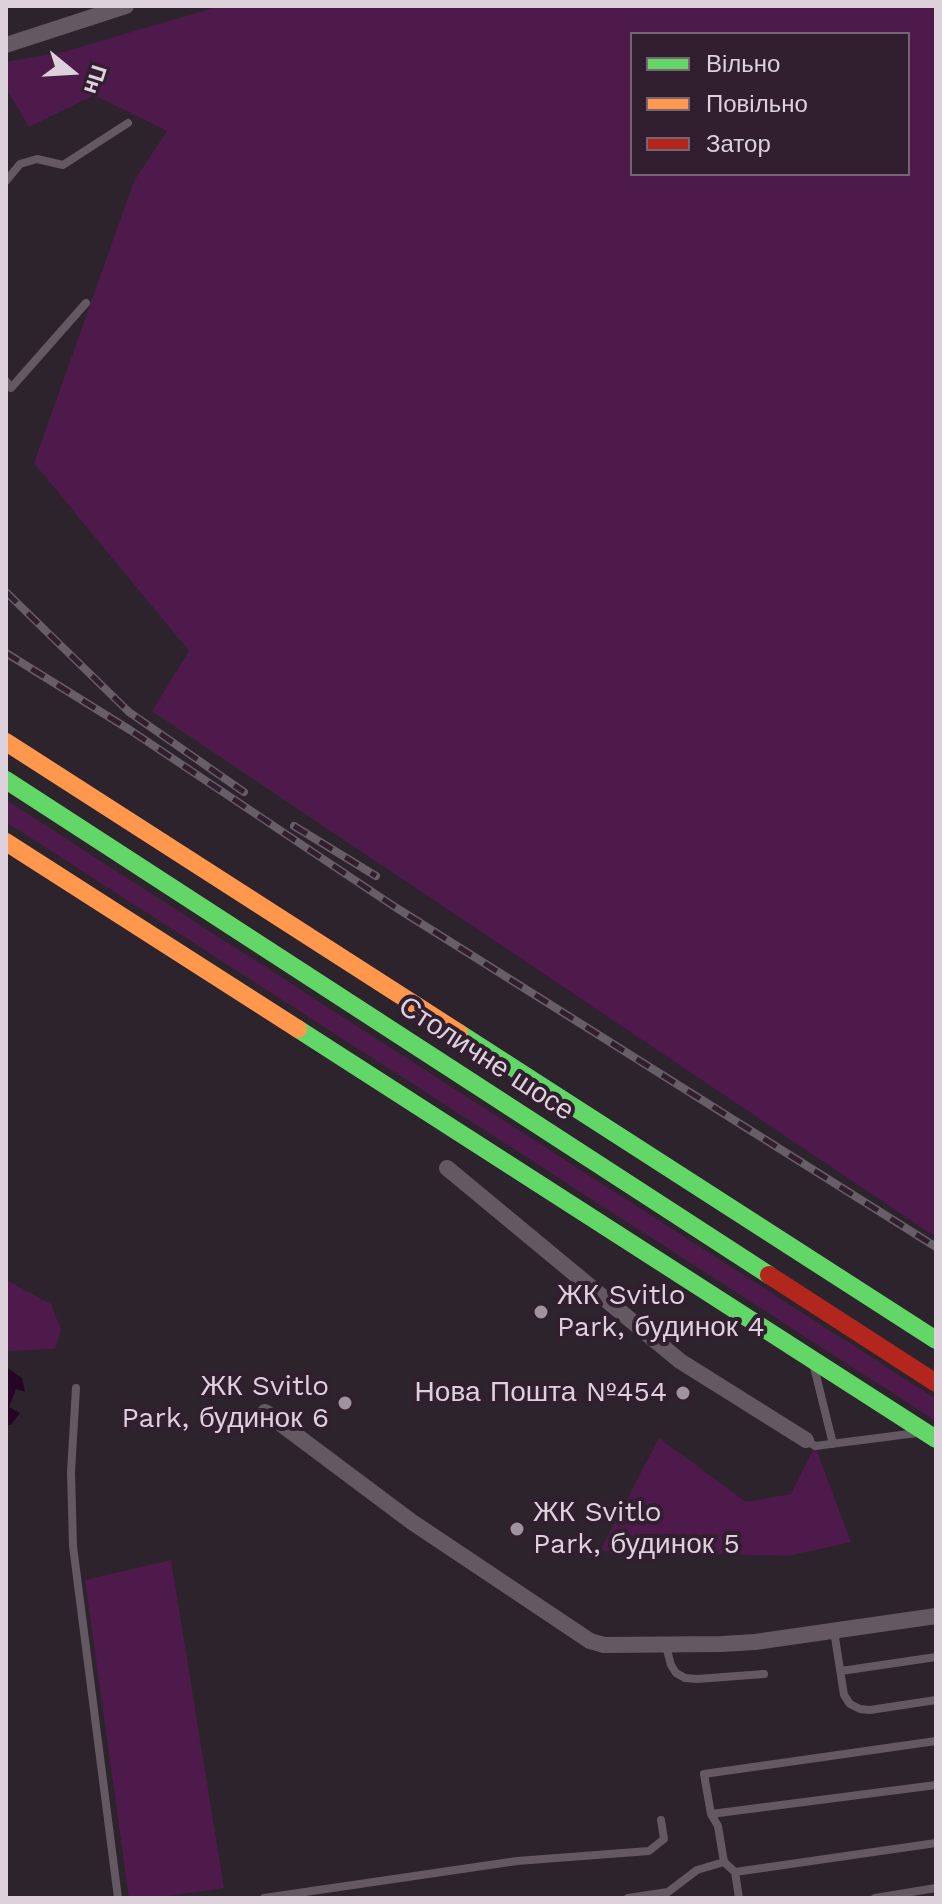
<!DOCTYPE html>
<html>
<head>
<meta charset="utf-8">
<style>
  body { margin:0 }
  #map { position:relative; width:942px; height:1904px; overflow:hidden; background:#2d232c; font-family:"Work Sans",sans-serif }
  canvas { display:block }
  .frame { position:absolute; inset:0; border:8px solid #ddd1dc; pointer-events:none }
  .legend { position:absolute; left:630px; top:32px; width:280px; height:144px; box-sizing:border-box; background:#311f30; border:2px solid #766675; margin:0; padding:10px 14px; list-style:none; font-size:24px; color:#ddd1dc }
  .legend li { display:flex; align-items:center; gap:16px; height:40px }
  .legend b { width:40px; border:2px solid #766675 }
  .north { position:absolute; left:32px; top:32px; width:80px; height:80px; -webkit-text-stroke:6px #311f30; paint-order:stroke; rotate:108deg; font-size:22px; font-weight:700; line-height:32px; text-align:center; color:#ddd1dc }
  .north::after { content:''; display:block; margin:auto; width:28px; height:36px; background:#ddd1dc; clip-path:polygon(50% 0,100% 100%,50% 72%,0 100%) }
</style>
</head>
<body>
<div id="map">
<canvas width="942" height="1904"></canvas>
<div class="frame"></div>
<ul class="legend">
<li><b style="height:10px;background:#63d668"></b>Вільно</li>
<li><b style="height:10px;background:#ff974d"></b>Повільно</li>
<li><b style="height:10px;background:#b3261e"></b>Затор</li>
</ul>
<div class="north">Пн</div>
</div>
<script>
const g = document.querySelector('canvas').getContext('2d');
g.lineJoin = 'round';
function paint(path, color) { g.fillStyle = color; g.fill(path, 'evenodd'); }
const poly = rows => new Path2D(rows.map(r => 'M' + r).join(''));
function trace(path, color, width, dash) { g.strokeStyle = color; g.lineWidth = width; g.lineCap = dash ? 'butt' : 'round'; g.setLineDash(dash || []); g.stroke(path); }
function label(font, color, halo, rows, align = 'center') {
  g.font = font + ' "Work Sans",sans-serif'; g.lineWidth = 8; g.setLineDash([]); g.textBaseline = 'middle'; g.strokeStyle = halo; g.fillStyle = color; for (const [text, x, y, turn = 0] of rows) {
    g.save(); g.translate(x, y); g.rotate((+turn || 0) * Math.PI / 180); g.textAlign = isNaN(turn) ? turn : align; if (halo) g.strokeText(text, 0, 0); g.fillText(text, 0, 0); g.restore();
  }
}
paint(poly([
  [220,6,936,6,936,1237,152,711,189,651,34,463,134,181,167,131,94,95,29,127,6,88,6,62,63,52],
  [908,34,908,174,632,174,632,34],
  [6,800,936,1399,936,1421,6,822],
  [6,1280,51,1304,61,1330,55,1349,6,1351],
  [659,1438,746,1502,791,1494,815,1446,851,1542,788,1556,600,1551],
  [171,1560,224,1888,154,1898,129,1898,85,1580]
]), '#4e1a4c');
paint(poly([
  [6,1367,22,1378,25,1392,16,1389,9,1407,20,1413,11,1425,6,1425]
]), '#240523');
trace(poly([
  [6,181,20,164,37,159,63,165,128,123],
  [6,381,11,388,86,303],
  [814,1367,833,1444],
  [76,1388,71,1472,73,1546,118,1898],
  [806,1440,815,1446,917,1433],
  [834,1631,844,1695,850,1704,860,1709,870,1710,936,1700],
  [666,1646,671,1665,676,1673,685,1678,697,1679,764,1674],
  [841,1671,936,1657],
  [711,1814,936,1785],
  [735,1872,936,1843],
  [264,1898,517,1861,649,1851,664,1839,661,1820],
  [628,1898,668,1892,697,1870,724,1862],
  [739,1898,735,1872,724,1862,718,1826,711,1814,704,1774,936,1741],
  [875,1898,936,1888]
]), '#645963', 8);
trace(poly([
  [6,45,126,6],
  [447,1168,680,1361,806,1440],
  [265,1412,412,1522,590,1641,604,1645,722,1644,755,1642,936,1616]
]), '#645963', 16);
trace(poly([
  [6,780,769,1275],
  [298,1029,936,1439],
  [459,1033,936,1340]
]), '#63d668', 18);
trace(poly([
  [6,742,459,1033],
  [6,842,298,1029]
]), '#ff974d', 18);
trace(poly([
  [769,1275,936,1383]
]), '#b3261e', 18);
const rail = poly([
  [6,592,129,712,244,792],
  [6,653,130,730,395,907,936,1247],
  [294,826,376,876]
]);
trace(rail, '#685e67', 8);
trace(rail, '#311f30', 5, [15]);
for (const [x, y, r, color] of [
  [541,1312,8,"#9f949e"],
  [683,1393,8,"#9f949e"],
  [345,1403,8,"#9f949e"],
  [517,1529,8,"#9f949e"]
]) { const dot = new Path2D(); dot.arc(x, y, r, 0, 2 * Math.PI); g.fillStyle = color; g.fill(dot); trace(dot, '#311f30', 3); }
label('28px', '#ddd1dc', '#311f30', [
  ["Столичне шосе",486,1059,33]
]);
label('28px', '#ddd1dc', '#311f30', [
  ["ЖК Svitlo",557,1296],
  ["Park, будинок 4",557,1328],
  ["ЖК Svitlo",329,1387,"right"],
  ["Park, будинок 6",329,1419,"right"],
  ["Нова Пошта №454",667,1393,"right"],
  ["ЖК Svitlo",533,1513],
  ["Park, будинок 5",533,1545]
], 'left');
</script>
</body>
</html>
